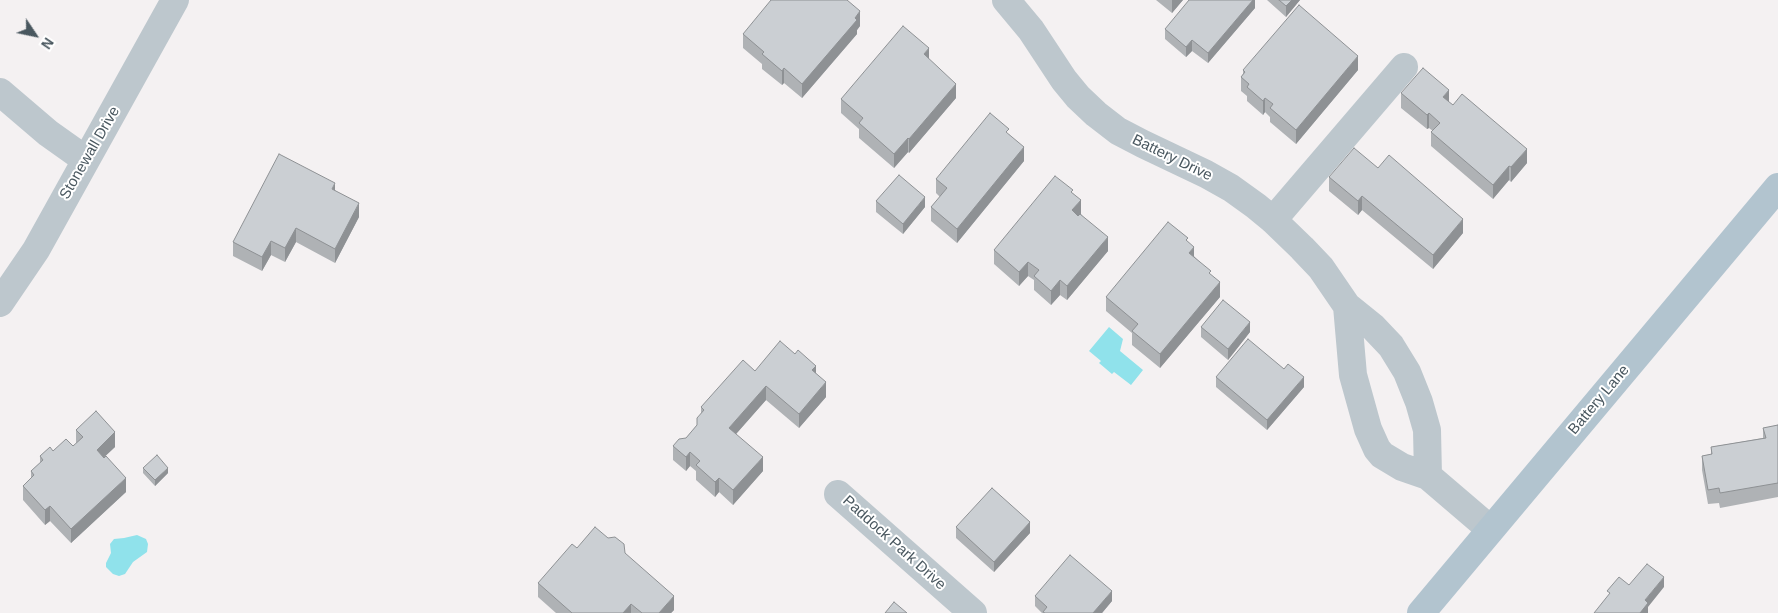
<!DOCTYPE html>
<html>
<head>
<meta charset="utf-8">
<style>
  body { margin:0 }
  #map { position:relative; width:1778px; height:613px; overflow:hidden; background:#f4f1f2; font-family:Arial,sans-serif }
  canvas { display:block }
  .north { position:absolute; left:10px; top:10px; width:50px; height:50px; -webkit-text-stroke:4px #fff; paint-order:stroke; rotate:124deg; font-size:14px; font-weight:700; line-height:20px; text-align:center; color:#49575f }
  .north::after { content:''; display:block; margin:auto; width:18px; height:22px; background:#49575f; clip-path:polygon(50% 0,100% 100%,50% 72%,0 100%) }
</style>
</head>
<body>
<div id="map">
<canvas width="1778" height="613"></canvas>
<div class="north">N</div>
</div>
<script>
const g = document.querySelector('canvas').getContext('2d');
g.lineJoin = 'round';
function paint(path, color) { g.fillStyle = color; g.fill(path, 'evenodd'); }
const poly = rows => new Path2D(rows.map(r => 'M' + r).join(''));
function trace(path, color, width, dash) { g.strokeStyle = color; g.lineWidth = width; g.lineCap = dash ? 'butt' : 'round'; g.setLineDash(dash || []); g.stroke(path); }
function label(font, color, halo, rows, align = 'center') {
  g.font = font + ' Arial,sans-serif'; g.lineWidth = 4; g.setLineDash([]); g.textBaseline = 'middle'; g.strokeStyle = halo; g.fillStyle = color; for (const [text, x, y, turn = 0] of rows) {
    g.save(); g.translate(x, y); g.rotate((+turn || 0) * Math.PI / 180); g.textAlign = isNaN(turn) ? turn : align; if (halo) g.strokeText(text, 0, 0); g.fillText(text, 0, 0); g.restore();
  }
}
paint(poly([
  [1109,327,1123,339,1120,351,1143,370,1131,385,1114,372,1112,374,1099,363,1101,361,1089,351],
  [137,535,146,539,148,544,147,552,133,562,125,574,119,576,113,574,106,567,106,563,111,553,110,544,114,539,124,538]
]), '#90e2eb');
trace(poly([
  [1006,0,1031,30,1064,80,1078,97,1096,114,1118,131,1143,144,1206,174,1231,188,1256,206,1273,220,1302,248,1321,268,1347,306,1373,327,1391,346,1407,372,1419,402,1427,430,1428,476],
  [0,92,48,133,86,160],
  [1273,220,1404,67],
  [0,303,36,250,175,0],
  [1347,306,1353,375,1368,429,1377,449,1382,455,1402,467,1428,476,1490,529],
  [838,494,973,613]
]), '#bdc7cd', 28);
trace(poly([
  [1421,613,1778,187]
]), '#b2c4cf', 28);
paint(poly([
  [1156,0,1183,0,1172,13],
  [1255,0,1255,8,1208,63,1192,51,1186,57,1165,39,1165,29],
  [1267,0,1300,0,1286,17],
  [860,26,857,30,857,34,802,98,784,83,782,85,762,69,762,64,743,48,743,34],
  [929,59,956,98,909,153,908,152,894,168,859,138,859,129,841,113,841,99],
  [1243,70,1358,70,1296,144,1270,122,1270,117,1265,112,1263,115,1247,101,1247,96,1241,91,1241,77,1243,74],
  [1401,93,1449,102,1527,163,1511,182,1509,180,1493,199,1431,146,1431,132,1433,131,1429,128,1427,129,1401,108],
  [1009,134,1024,161,957,243,931,221,931,207,940,197,936,193,936,179],
  [1378,168,1463,233,1433,269,1362,210,1358,215,1329,191,1329,177],
  [335,190,359,217,335,263,296,242,285,262,271,255,262,271,233,256,233,242],
  [1073,193,1081,214,1108,251,1067,300,1060,295,1051,305,1034,290,1034,280,1028,276,1019,286,994,264,994,250],
  [876,201,925,207,903,234,876,212],
  [1188,242,1194,256,1211,275,1220,297,1160,368,1132,345,1132,333,1106,311,1106,297],
  [1201,327,1250,332,1228,360,1201,337],
  [755,371,816,373,826,397,799,428,766,400,736,434,763,471,733,505,719,492,715,497,696,480,696,471,690,466,686,471,673,460,673,446,686,438,697,425,701,413,701,407],
  [1216,377,1304,387,1267,430,1216,387],
  [1778,425,1778,497,1720,508,1719,503,1708,504,1702,470,1702,456,1711,454,1711,447,1763,438,1763,428],
  [76,430,115,447,104,457,126,492,71,543,50,521,45,525,23,500,23,486,31,478,31,471,40,463,40,456,53,451,73,446,76,444],
  [143,468,168,473,155,486,143,473],
  [956,527,1030,533,994,572,956,538],
  [625,553,674,610,671,613,556,613,538,597,538,583],
  [1035,596,1112,601,1102,613,1042,613,1035,606]
]), '#afb2b5');
paint(poly([
  [1172,0,1183,0,1172,13],
  [1253,0,1255,0,1255,8,1208,63,1208,53],
  [1292,0,1300,0,1286,17,1286,6],
  [860,11,860,26,857,30,857,34,802,98,802,84],
  [1192,40,1192,51,1186,57,1186,47],
  [929,48,929,63,924,54],
  [1358,56,1358,70,1296,144,1296,130],
  [784,68,784,83,782,85,782,71],
  [956,84,956,98,909,153,909,139],
  [1449,90,1449,104,1443,97],
  [1265,98,1265,112,1263,115,1263,101],
  [1429,113,1429,128,1427,129,1427,115],
  [908,138,908,152,894,168,894,154],
  [1024,147,1024,161,957,243,957,229],
  [1527,149,1527,163,1511,182,1511,167],
  [1509,166,1509,180,1493,199,1493,185],
  [335,183,335,197,332,189],
  [1362,196,1362,210,1358,215,1358,201],
  [925,197,925,207,903,234,903,224],
  [1081,200,1081,214,1072,225,1072,210],
  [359,203,359,217,335,263,335,249],
  [1463,219,1463,233,1433,269,1433,255],
  [296,228,296,242,285,262,285,248],
  [1108,237,1108,251,1067,300,1067,286],
  [271,241,271,255,262,271,262,257],
  [1194,247,1194,261,1189,253],
  [1028,262,1028,276,1019,286,1019,272],
  [1060,280,1060,295,1051,305,1051,291],
  [1220,282,1220,297,1160,368,1160,354],
  [1250,322,1250,332,1228,360,1228,349],
  [816,366,816,380,812,370],
  [1304,377,1304,387,1267,430,1267,420],
  [826,382,826,397,799,428,799,414],
  [766,386,766,400,729,442,729,428],
  [115,432,115,447,97,464,97,450],
  [690,452,690,466,686,471,686,457],
  [763,457,763,471,733,505,733,490],
  [168,468,168,473,155,486,155,480],
  [126,478,126,492,71,543,71,529],
  [719,478,719,492,715,497,715,482],
  [50,506,50,521,45,525,45,510],
  [1030,522,1030,533,994,572,994,562],
  [1664,577,1664,587,1648,607,1648,613,1640,613,1645,600],
  [1112,591,1112,601,1102,613,1093,613],
  [674,596,674,610,671,613,659,613],
  [631,604,631,613,623,613]
]), '#8e9194');
const building = poly([
  [771,0,847,0,860,11,855,18,857,20,802,84,784,68,782,71,762,54,764,52,743,34,771,0],
  [1189,0,1253,0,1208,53,1192,40,1186,47,1165,29,1189,0],
  [1279,0,1292,0,1286,6,1279,0],
  [1299,5,1358,56,1296,130,1270,108,1273,104,1265,98,1263,101,1247,87,1249,84,1241,77,1245,72,1243,70,1299,5],
  [903,26,929,48,924,54,956,84,909,139,908,138,894,154,859,123,863,118,841,99,903,26],
  [1423,68,1449,90,1443,97,1453,105,1462,94,1527,149,1511,167,1509,166,1493,185,1431,132,1440,123,1429,113,1427,115,1401,93,1423,68],
  [990,113,1009,129,1006,132,1024,147,957,229,931,207,947,188,936,179,990,113],
  [1354,148,1378,168,1389,155,1463,219,1433,255,1362,196,1358,201,1329,177,1354,148],
  [279,154,335,183,332,189,359,203,335,249,296,228,285,248,271,241,262,257,233,242,279,154],
  [899,175,925,197,903,224,876,201,899,175],
  [1055,176,1073,190,1071,192,1081,200,1072,210,1078,216,1080,214,1108,237,1067,286,1060,280,1051,291,1034,276,1039,270,1028,262,1019,272,994,250,1055,176],
  [1168,222,1188,238,1186,240,1194,247,1189,253,1211,271,1209,273,1220,282,1160,354,1132,331,1138,324,1106,297,1168,222],
  [1223,300,1250,322,1228,349,1201,327,1223,300],
  [1248,339,1284,369,1288,364,1304,377,1267,420,1216,377,1248,339],
  [780,341,795,354,798,350,816,366,812,370,826,382,799,414,766,386,729,428,763,457,733,490,719,478,715,482,696,465,700,461,690,452,686,457,673,446,679,439,686,438,697,425,697,418,704,410,701,407,743,360,755,371,780,341],
  [96,411,115,432,97,450,104,458,106,456,126,478,71,529,50,506,45,510,23,486,34,475,31,471,43,460,40,456,50,447,53,451,66,439,73,446,83,437,76,430,96,411],
  [1778,425,1778,483,1720,493,1719,488,1708,490,1702,456,1712,454,1711,447,1766,438,1763,428,1778,425],
  [157,455,168,468,155,480,143,468,157,455],
  [992,488,1030,522,994,562,956,527,992,488],
  [595,527,608,538,615,537,624,544,625,553,674,596,659,613,642,613,631,604,623,613,572,613,538,583,572,544,577,548,595,527],
  [1070,555,1112,591,1093,613,1045,613,1043,612,1047,607,1035,596,1070,555],
  [1647,564,1664,577,1645,600,1648,603,1640,613,1594,613,1610,593,1607,591,1619,577,1629,585,1647,564],
  [894,602,907,613,885,613,894,602]
]);
paint(building, '#cbcfd3');
trace(building, '#8e9194', 1);
label('15px', '#49575f', '#fff', [
  ["Stonewall Drive",90,153,-60],
  ["Battery Drive",1172,158,26],
  ["Battery Lane",1599,400,-50],
  ["Paddock Park Drive",894,543,42]
]);
</script>
</body>
</html>
